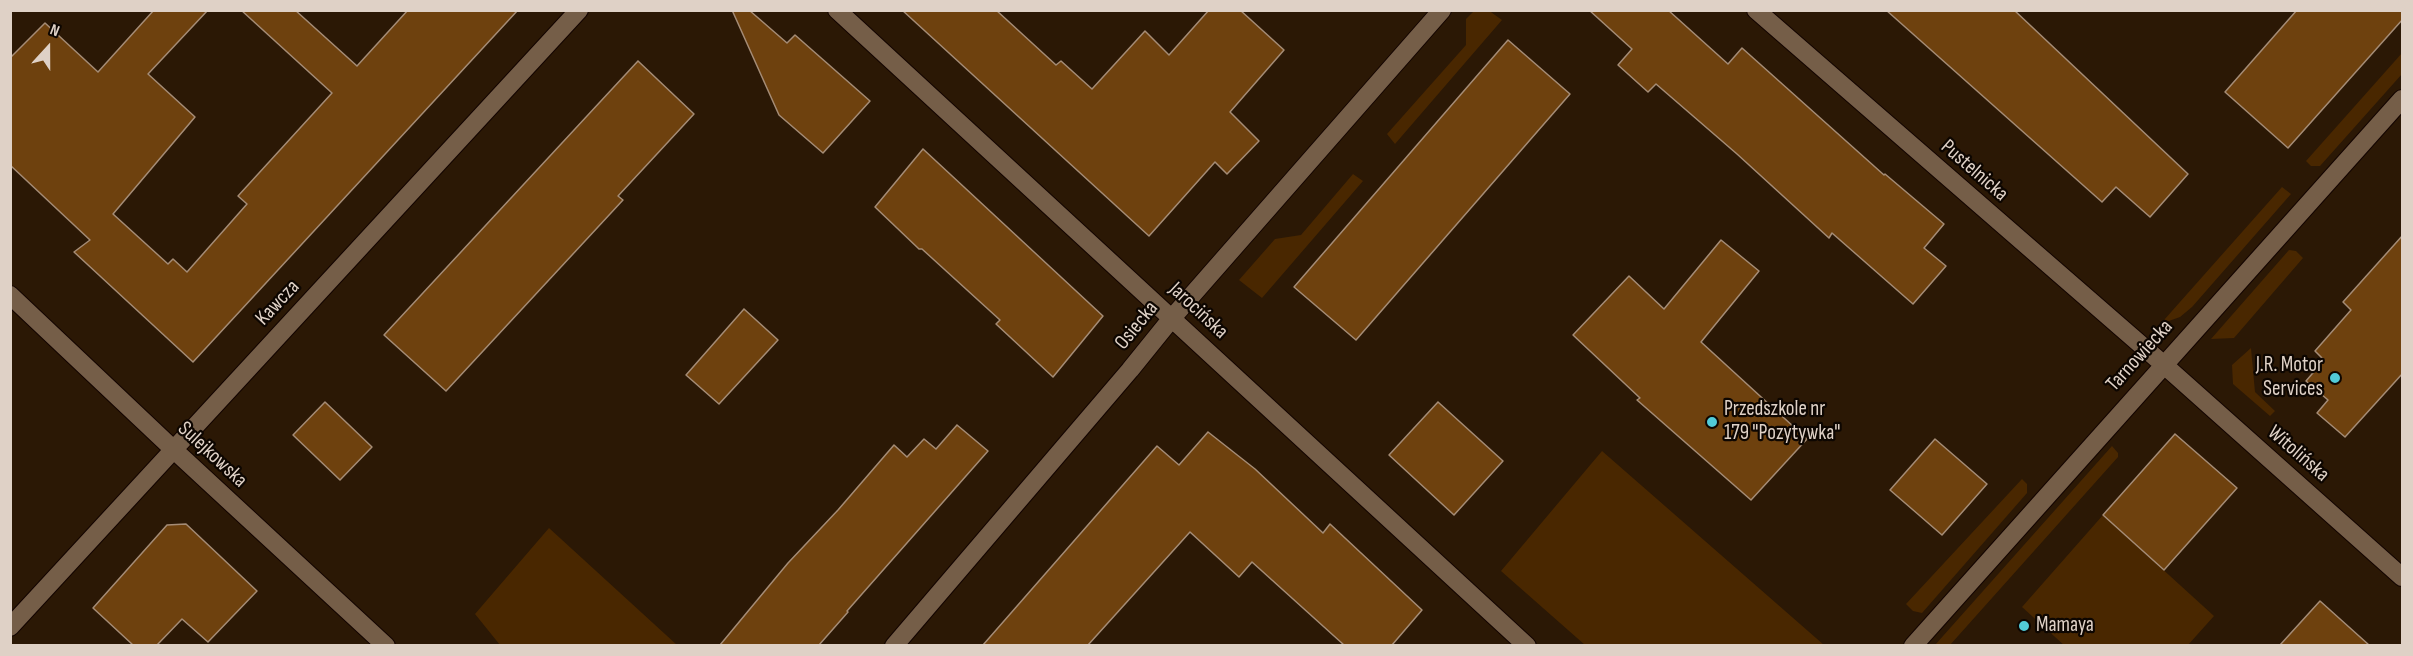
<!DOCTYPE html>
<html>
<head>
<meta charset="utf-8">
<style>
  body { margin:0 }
  #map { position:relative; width:2413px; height:656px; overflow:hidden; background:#2b1805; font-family:"Sofia Sans Condensed",sans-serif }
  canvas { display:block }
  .frame { position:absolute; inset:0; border:12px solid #dfd1c6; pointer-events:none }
  .north { position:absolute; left:18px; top:18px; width:60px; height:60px; -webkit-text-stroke:4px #0d0601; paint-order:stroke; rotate:21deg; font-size:16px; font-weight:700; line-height:24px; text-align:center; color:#dfd1c6 }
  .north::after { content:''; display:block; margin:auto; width:21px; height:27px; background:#dfd1c6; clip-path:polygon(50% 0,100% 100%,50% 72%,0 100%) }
</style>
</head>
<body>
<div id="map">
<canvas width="2413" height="656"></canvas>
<div class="frame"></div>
<div class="north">N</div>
</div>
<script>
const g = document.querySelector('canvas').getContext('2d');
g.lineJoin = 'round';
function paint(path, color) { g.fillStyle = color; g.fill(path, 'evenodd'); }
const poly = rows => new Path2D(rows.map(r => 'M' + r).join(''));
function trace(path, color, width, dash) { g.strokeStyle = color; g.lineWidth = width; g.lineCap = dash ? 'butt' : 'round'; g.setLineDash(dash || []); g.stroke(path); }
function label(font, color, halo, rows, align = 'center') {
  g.font = font + ' "Sofia Sans Condensed",sans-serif'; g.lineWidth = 4.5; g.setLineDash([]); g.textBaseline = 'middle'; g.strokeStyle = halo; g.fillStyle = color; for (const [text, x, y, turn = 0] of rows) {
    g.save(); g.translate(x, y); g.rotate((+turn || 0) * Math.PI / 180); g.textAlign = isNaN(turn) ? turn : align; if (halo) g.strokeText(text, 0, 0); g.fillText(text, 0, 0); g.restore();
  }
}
paint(poly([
  [1488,10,1502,20,1395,144,1387,134,1466,45,1466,19,1474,11],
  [2402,53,2402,74,2320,166,2311,166,2306,161],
  [1353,174,1363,181,1262,298,1239,280,1275,239,1301,235],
  [2282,187,2291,194,2192,307,2180,317,2166,322,2164,320],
  [2289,250,2296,251,2303,258,2234,338,2211,339],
  [2251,348,2255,392,2275,411,2270,416,2233,384,2232,365],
  [2112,446,2118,453,2118,457,1950,645,1935,645],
  [1602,451,1824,645,1585,645,1501,571],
  [2022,479,2027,484,2027,493,1922,613,1913,611,1906,604],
  [2103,515,2214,616,2188,645,2065,646,2022,607],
  [549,528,677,645,500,645,475,614]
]), '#492700');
const building = poly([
  [154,10,208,10,148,74,195,117,113,214,168,264,173,259,187,272,247,204,238,196,332,93,241,10,295,10,357,66,408,10,518,10,193,362,74,252,90,240,10,165,10,58,45,23,98,72,154,10],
  [732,10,749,10,787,43,795,35,870,101,823,153,779,115,732,10],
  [902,10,996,10,1056,65,1061,61,1092,89,1145,31,1169,55,1209,10,1240,10,1284,50,1230,112,1259,141,1227,174,1215,162,1149,236,902,10],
  [1589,10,1668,10,1728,64,1742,48,1884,175,1885,174,1944,224,1924,248,1946,266,1913,304,1832,233,1829,238,1737,154,1656,84,1648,92,1618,65,1632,49,1589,10],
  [1886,10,2014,10,2188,174,2150,217,2116,187,2102,202,1886,10],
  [2297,10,2403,10,2403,19,2288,148,2225,92,2297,10],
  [1508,40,1570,94,1356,340,1294,287,1508,40],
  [638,61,694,114,618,196,623,200,446,391,384,335,638,61],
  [923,149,1103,316,1053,377,996,324,1000,320,922,249,919,249,875,207,923,149],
  [2403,235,2403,373,2345,437,2317,413,2328,400,2306,381,2324,360,2315,351,2351,310,2343,302,2403,235],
  [1721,240,1759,271,1701,342,1807,439,1751,500,1637,400,1640,398,1573,335,1629,276,1664,309,1721,240],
  [744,309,778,340,719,404,686,375,744,309],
  [325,402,372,447,340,480,293,435,325,402],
  [1438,402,1503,461,1454,515,1389,455,1438,402],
  [957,425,988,451,847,611,848,612,819,645,720,645,788,563,838,510,894,445,907,457,924,439,936,449,957,425],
  [1208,432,1255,469,1323,533,1330,524,1422,610,1392,645,1344,645,1252,562,1239,577,1190,532,1088,645,983,645,1157,446,1179,465,1208,432],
  [2175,434,2237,488,2164,570,2103,515,2175,434],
  [1935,439,1987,484,1942,535,1890,490,1935,439],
  [186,524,257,591,208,642,182,619,157,645,133,645,93,608,167,525,186,524],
  [2320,601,2369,645,2280,645,2320,601]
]);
paint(building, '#6e410e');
trace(building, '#a58c76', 1.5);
const minor = poly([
  [837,10,1527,646],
  [1756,10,2163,364,2402,577],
  [10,295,173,449,386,646],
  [10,627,579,10],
  [894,646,1130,370,1172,318,1442,10],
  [1913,646,2402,99]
]);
trace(minor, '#130400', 20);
trace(minor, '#755e48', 18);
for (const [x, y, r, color] of [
  [2335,378,6,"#52cbd7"],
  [1712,422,6,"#52cbd7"],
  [2024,626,6,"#52cbd7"]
]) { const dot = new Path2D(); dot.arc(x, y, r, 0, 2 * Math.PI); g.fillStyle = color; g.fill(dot); trace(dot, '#0d0601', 2); }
label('21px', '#dfd1c6', '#0d0601', [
  ["Pustelnicka",1974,171,41],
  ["Kawcza",278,303,-47],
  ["Jarocińska",1198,311,43],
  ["Osiecka",1137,326,-51],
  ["Tarnowiecka",2140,356,-48],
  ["Witolińska",2298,454,41],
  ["Sulejkowska",212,455,43]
]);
label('21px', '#dfd1c6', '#0d0601', [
  ["J.R. Motor",2323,366,"right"],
  ["Services",2323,390,"right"],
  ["Przedszkole nr",1724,410],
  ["179 \"Pozytywka\"",1724,434],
  ["Mamaya",2036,626]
], 'left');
</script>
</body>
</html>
